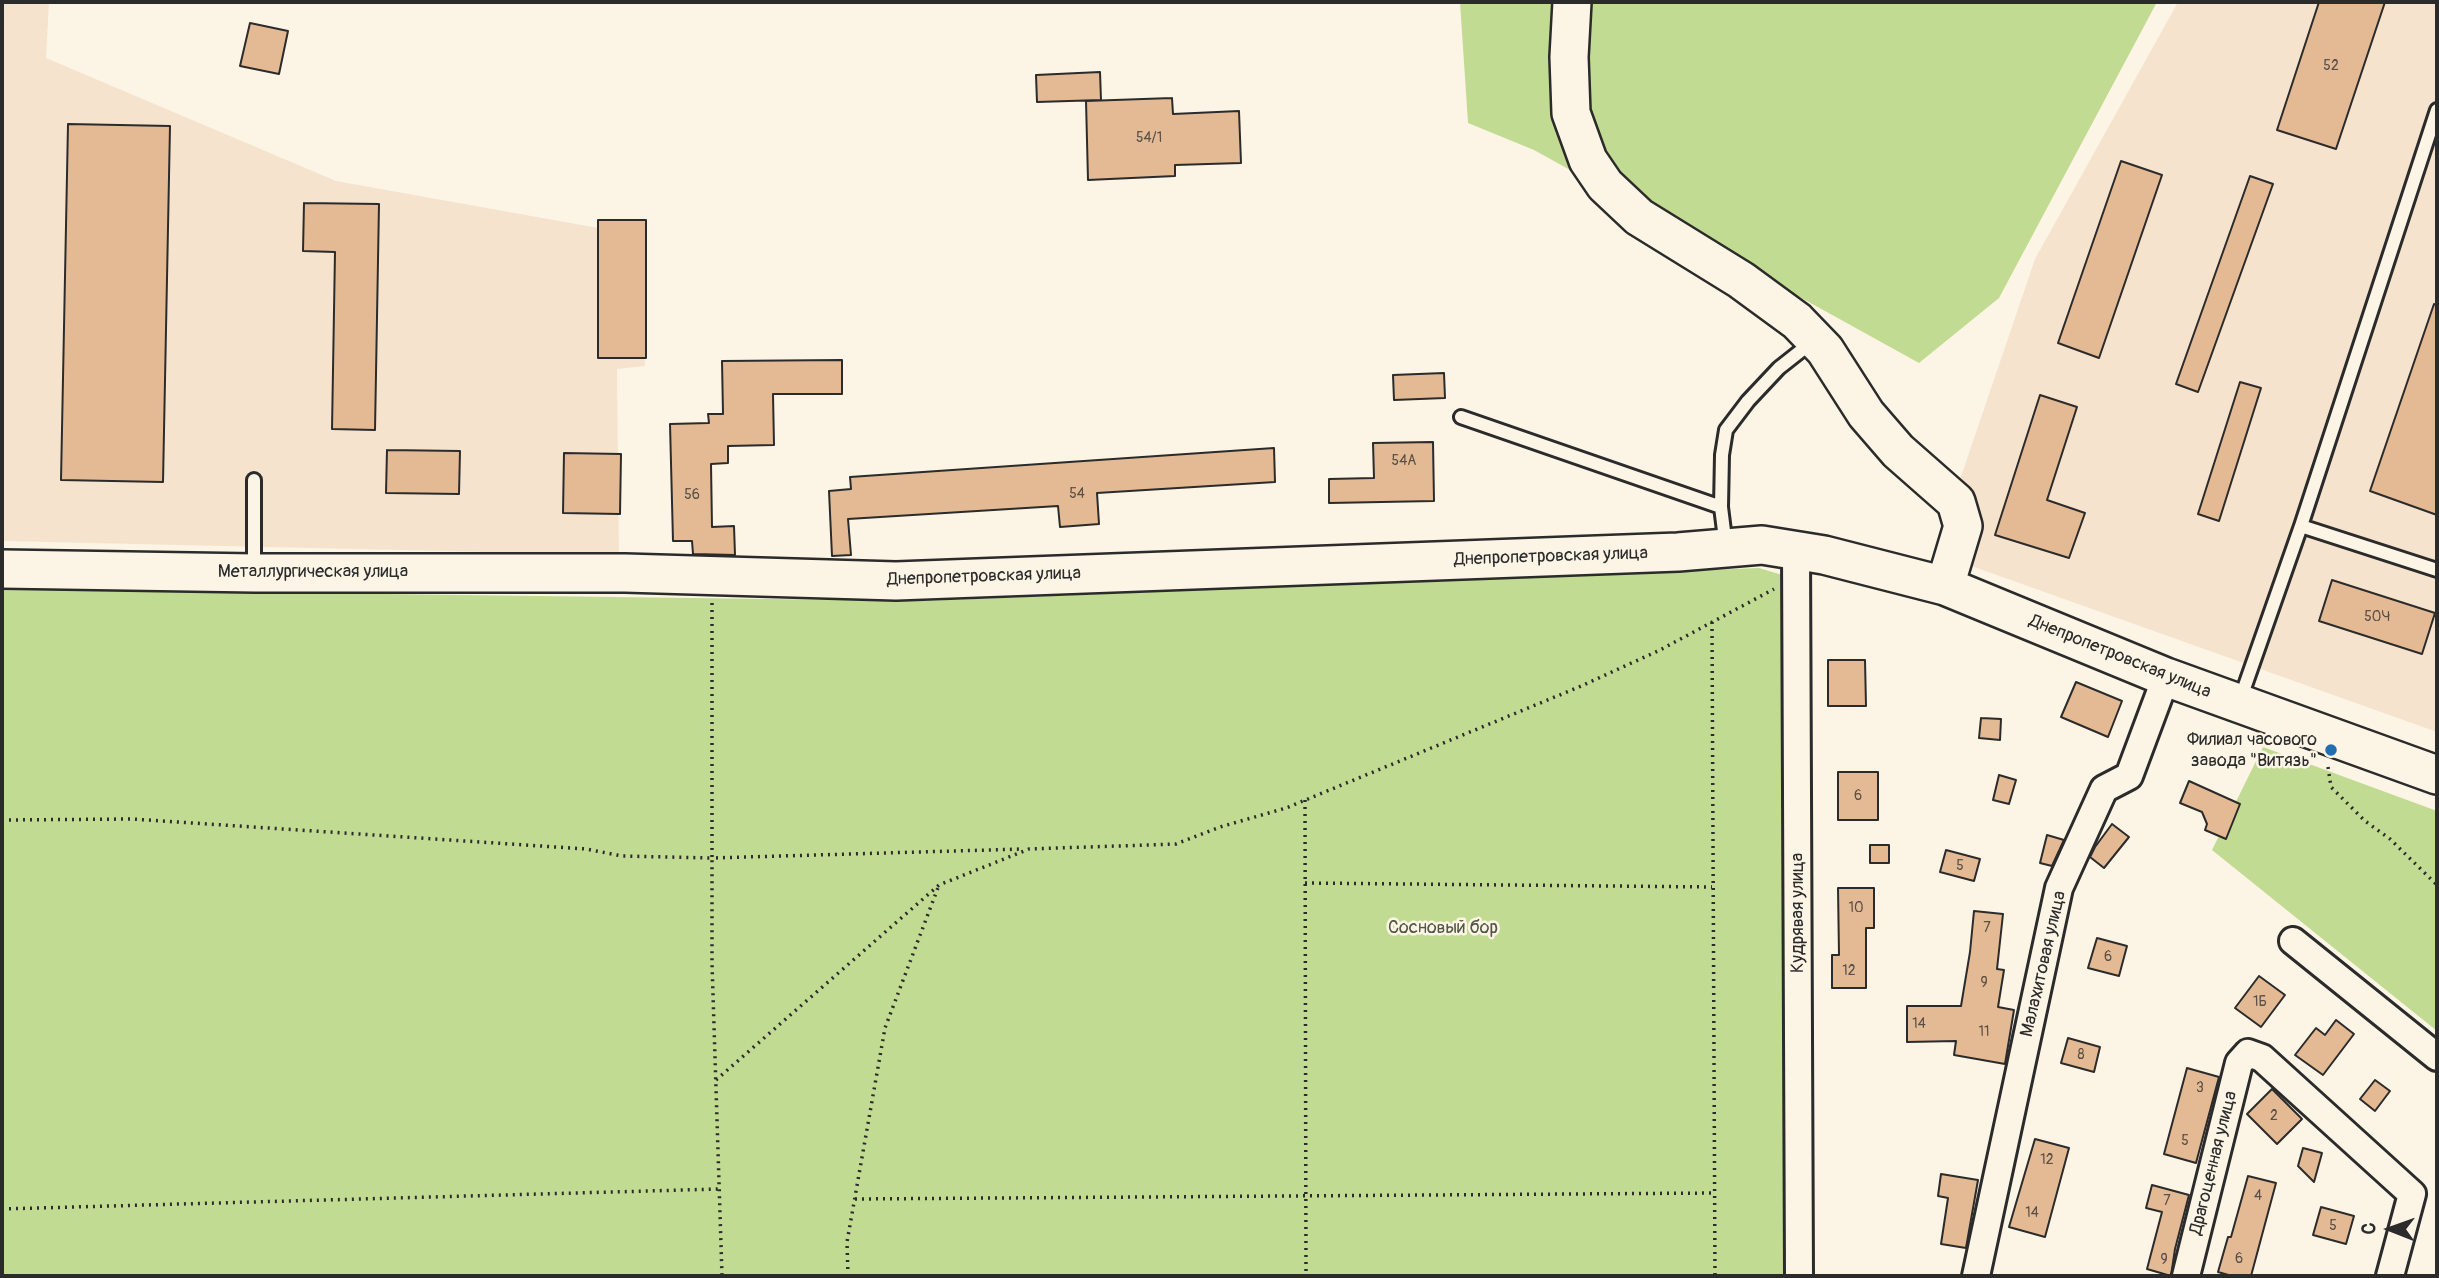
<!DOCTYPE html>
<html>
<head>
<meta charset="utf-8">
<style>
  body { margin:0 }
  #map { position:relative; width:2439px; height:1278px; overflow:hidden; background:#fcf5e5; font-family:Pangolin,sans-serif }
  canvas { display:block }
  .frame { position:absolute; inset:0; border:4px solid #2b2b2b; pointer-events:none }
  .north { position:absolute; left:2355px; top:1194px; width:70px; height:70px; -webkit-text-stroke:5px #fcf5e5; paint-order:stroke; rotate:271deg; font-size:19px; font-weight:700; line-height:28px; text-align:center; color:#2b2b2b }
  .north::after { content:''; display:block; margin:auto; width:24px; height:32px; background:#2b2b2b; clip-path:polygon(50% 0,100% 100%,50% 72%,0 100%) }
</style>
</head>
<body>
<div id="map">
<canvas width="2439" height="1278"></canvas>
<div class="frame"></div>
<div class="north">С</div>
</div>
<script>
const g = document.querySelector('canvas').getContext('2d');
g.lineJoin = 'round';
function paint(path, color) { g.fillStyle = color; g.fill(path, 'evenodd'); }
const poly = rows => new Path2D(rows.map(r => 'M' + r).join(''));
function trace(path, color, width, dash) { g.strokeStyle = color; g.lineWidth = width; g.lineCap = dash ? 'butt' : 'round'; g.setLineDash(dash || []); g.stroke(path); }
function label(font, color, halo, rows, align = 'center') {
  g.font = font + ' Pangolin,sans-serif'; g.lineWidth = 5; g.setLineDash([]); g.textBaseline = 'middle'; g.strokeStyle = halo; g.fillStyle = color; for (const [text, x, y, turn = 0] of rows) {
    g.save(); g.translate(x, y); g.rotate((+turn || 0) * Math.PI / 180); g.textAlign = isNaN(turn) ? turn : align; if (halo) g.strokeText(text, 0, 0); g.fillText(text, 0, 0); g.restore();
  }
}
paint(poly([
  [2,2,49,2,46,58,336,181,643,236,645,366,617,369,619,555,2,541],
  [2178,2,2437,2,2437,732,1935,553,2035,259]
]), '#f5e3cd');
paint(poly([
  [1460,2,2157,2,1999,298,1919,363,1534,150,1468,123],
  [1759,568,1789,577,1792,1276,2,1276,2,589,923,601],
  [2263,747,2437,811,2437,1031,2212,850]
]), '#c2db92');
const building = poly([
  [2319,2,2385,2,2336,149,2277,130,2319,2],
  [250,23,288,31,279,74,240,66,250,23],
  [1100,72,1101,100,1037,102,1036,75,1100,72],
  [1172,98,1173,114,1239,111,1241,163,1175,165,1175,176,1088,180,1086,101,1172,98],
  [68,124,170,126,163,482,61,480,68,124],
  [2121,161,2162,175,2099,358,2058,343,2121,161],
  [2250,176,2273,184,2198,392,2176,384,2250,176],
  [304,203,379,204,375,430,332,429,335,252,303,251,304,203],
  [598,220,646,220,646,358,598,358,598,220],
  [2434,304,2437,305,2437,515,2370,491,2434,304],
  [842,360,842,394,773,394,774,445,728,446,728,463,711,464,712,527,734,526,735,555,693,554,692,541,673,541,670,424,709,423,708,414,723,414,722,361,842,360],
  [1444,373,1445,398,1394,400,1393,375,1444,373],
  [2240,382,2261,388,2219,521,2198,514,2240,382],
  [2040,395,2077,407,2047,500,2085,513,2069,558,1995,535,2040,395],
  [1433,442,1434,501,1329,503,1329,479,1374,478,1373,443,1433,442],
  [1274,448,1275,482,1097,493,1099,524,1060,527,1058,506,848,519,851,555,832,556,829,491,851,489,850,477,1274,448],
  [387,450,460,451,459,494,386,493,387,450],
  [564,453,621,454,620,514,563,513,564,453],
  [2332,580,2435,613,2422,654,2319,621,2332,580],
  [1828,660,1865,660,1866,706,1828,706,1828,660],
  [2076,682,2122,701,2108,737,2061,717,2076,682],
  [1981,718,2001,719,2000,740,1979,738,1981,718],
  [1838,772,1878,772,1878,820,1838,820,1838,772],
  [1999,775,2016,780,2009,804,1993,800,1999,775],
  [2189,781,2240,804,2226,839,2205,830,2207,824,2202,812,2180,803,2189,781],
  [2112,824,2129,837,2104,868,2090,857,2095,847,2112,824],
  [2047,835,2064,840,2052,866,2040,863,2047,835],
  [1870,845,1889,845,1889,863,1870,863,1870,845],
  [1946,850,1980,859,1974,881,1940,872,1946,850],
  [1838,888,1874,888,1874,928,1866,928,1866,988,1832,988,1832,955,1839,955,1838,888],
  [1974,911,2003,914,1997,969,2004,970,1998,1007,2014,1010,2005,1064,1954,1055,1956,1041,1907,1042,1907,1006,1961,1006,1970,952,1974,911],
  [2097,938,2127,946,2119,976,2088,968,2097,938],
  [2259,976,2285,995,2261,1027,2235,1008,2259,976],
  [2336,1020,2354,1034,2323,1075,2295,1055,2316,1028,2325,1035,2336,1020],
  [2068,1038,2100,1047,2094,1072,2061,1063,2068,1038],
  [2187,1068,2219,1077,2196,1163,2164,1154,2187,1068],
  [2375,1080,2390,1091,2375,1111,2360,1099,2375,1080],
  [2272,1089,2302,1119,2277,1144,2247,1114,2272,1089],
  [2035,1139,2069,1148,2045,1237,2009,1227,2035,1139],
  [2303,1148,2322,1153,2314,1182,2298,1166,2303,1148],
  [1941,1174,1978,1180,1966,1248,1941,1244,1948,1198,1938,1196,1941,1174],
  [2248,1176,2276,1183,2251,1276,2232,1276,2218,1272,2228,1237,2231,1237,2248,1176],
  [2152,1185,2189,1195,2175,1249,2171,1276,2147,1269,2162,1212,2146,1208,2152,1185],
  [2321,1207,2354,1216,2346,1244,2313,1235,2321,1207]
]);
paint(building, '#e4ba95');
trace(building, '#2b2b2b', 2);
const lane = poly([
  [1461,417,1721,507],
  [254,480,254,569],
  [2301,526,2437,110],
  [1726,547,1721,507,1722,455,1726,430,1748,401,1779,368,1812,342],
  [2240,700,2301,526,2437,570]
]);
const street = poly([
  [1796,551,1799,1276],
  [2293,941,2437,1057],
  [1976,1276,2059,888,2104,789,2129,776,2166,677],
  [2186,1276,2239,1063,2248,1053,2262,1058,2412,1194,2390,1276]
]);
const secondary = poly([
  [1572,2,1569,57,1571,113,1588,160,1605,185,1639,217,1741,280,1797,321,1825,350,1866,414,1898,451,1956,502,1963,526,1945,586],
  [2,569,255,573,625,573,896,581,1678,552,1762,545,1824,555,1945,586,2166,677,2437,775]
]);
trace(lane, '#2b2b2b', 18);
trace(street, '#2b2b2b', 32);
trace(secondary, '#2b2b2b', 42);
trace(poly([
  [712,603,712,858,1023,849],
  [1712,622,1715,1276],
  [2328,767,2331,787,2365,821,2390,839,2437,885],
  [1305,800,1306,1276],
  [2,820,132,819,586,849,622,856,712,858,712,963,722,1276],
  [1305,883,1712,887],
  [716,1080,939,885,1029,849,1176,844,1220,827,1286,808,1579,687,1660,650,1774,589],
  [855,1199,1715,1193],
  [2,1209,719,1189],
  [848,1276,847,1242,885,1028,939,885]
]), '#2b2b2b', 3.5, [2, 5]);
trace(lane, '#fcf5e5', 12);
trace(street, '#fcf5e5', 26);
trace(secondary, '#fcf5e5', 37);
for (const [x, y, r, color] of [
  [2331,750,7,"#1f6fb2"]
]) { const dot = new Path2D(); dot.arc(x, y, r, 0, 2 * Math.PI); g.fillStyle = color; g.fill(dot); trace(dot, '#fcf5e5', 2.5); }
label('14px', '#594f46', null, [
  ["52",2331,66],
  ["54/1",1149,138],
  ["54А",1404,461],
  ["54",1077,494],
  ["56",692,495],
  ["50Ч",2377,617],
  ["6",1858,796],
  ["5",1960,866],
  ["10",1856,908],
  ["7",1987,928],
  ["6",2108,957],
  ["12",1849,971],
  ["9",1984,983],
  ["1Б",2260,1002],
  ["14",1919,1024],
  ["11",1984,1032],
  ["8",2081,1055],
  ["3",2200,1088],
  ["2",2274,1116],
  ["5",2185,1141],
  ["12",2047,1160],
  ["4",2258,1196],
  ["7",2167,1201],
  ["14",2032,1213],
  ["5",2333,1226],
  ["6",2239,1259],
  ["9",2164,1260]
]);
label('18px', '#2b2b2b', '#fcf5e5', [
  ["Днепропетровская улица",1551,557,-2],
  ["Металлургическая улица",313,572],
  ["Днепропетровская улица",984,577,-2],
  ["Днепропетровская улица",2120,657,22],
  ["Кудрявая улица",1798,913,-90],
  ["Малахитовая улица",2044,964,-77],
  ["Драгоценная улица",2214,1163,-76]
]);
label('18px', '#2b2b2b', '#fcf5e5', [
  ["Филиал часового",2317,740],
  ["завода \"Витязь\"",2317,761]
], 'right');
label('18px', '#515745', '#fcf5e5', [
  ["Сосновый бор",1443,928]
]);
</script>
</body>
</html>
